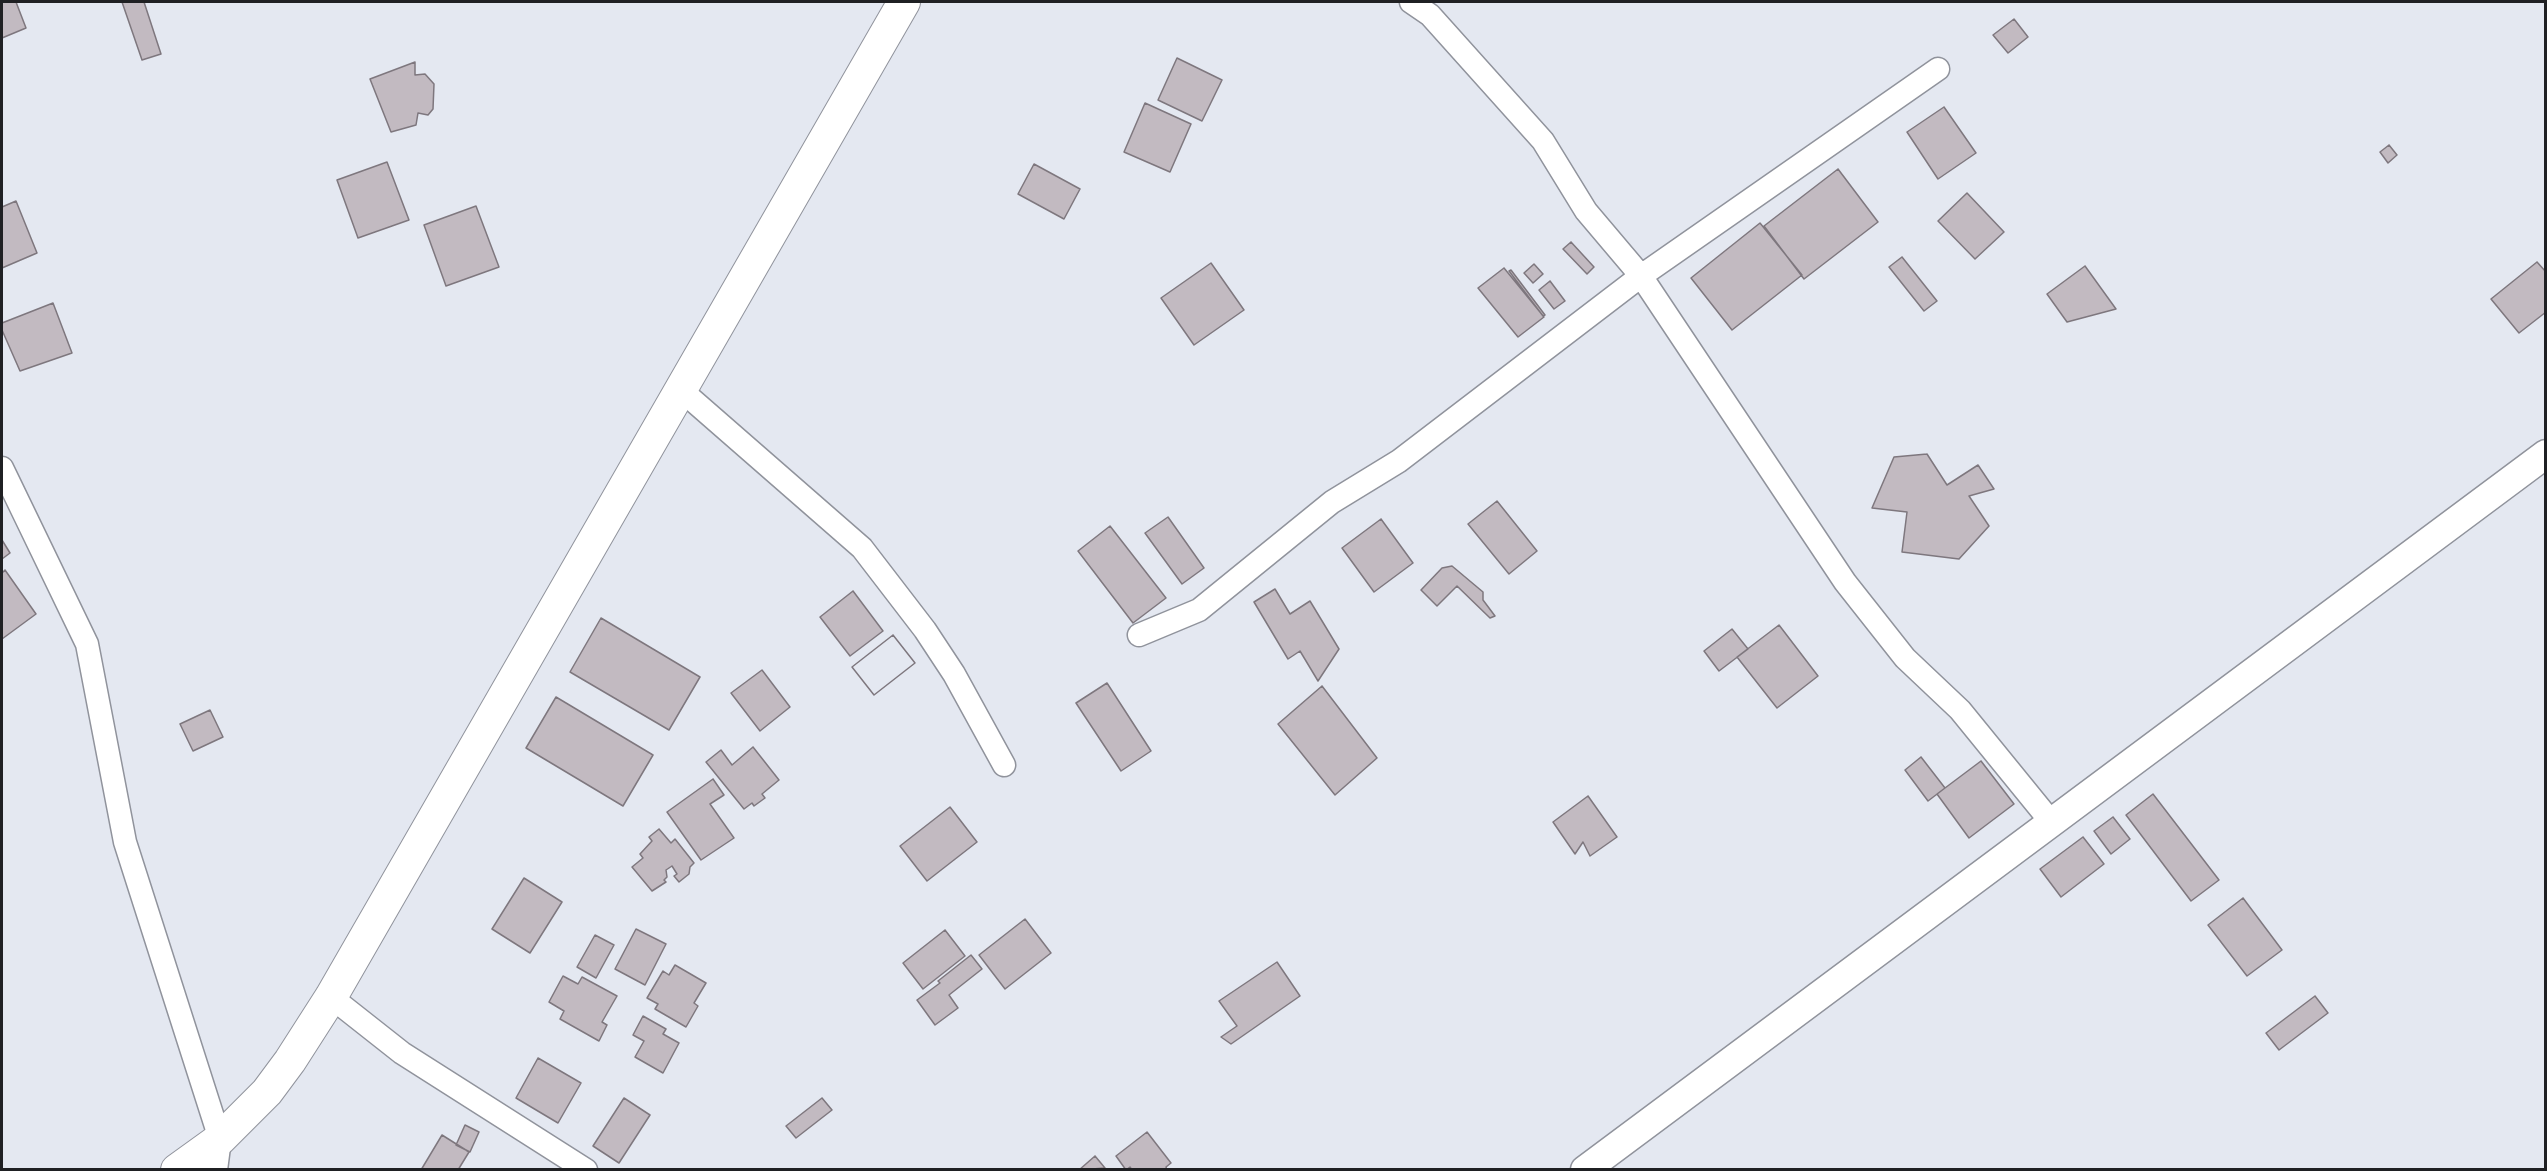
<!DOCTYPE html>
<html>
<head>
<meta charset="utf-8">
<style>
  body { margin:0 }
  #map { position:relative; width:2547px; height:1171px; overflow:hidden; background:#e4e8f1; font-family:"Fira Sans Condensed",sans-serif }
  canvas { display:block }
  .frame { position:absolute; inset:0; border:3px solid #1f2023; pointer-events:none }
</style>
</head>
<body>
<div id="map">
<canvas width="2547" height="1171"></canvas>
<div class="frame"></div>
</div>
<script>
const g = document.querySelector('canvas').getContext('2d');
g.lineJoin = 'round';
function paint(path, color) { g.fillStyle = color; g.fill(path, 'evenodd'); }
const poly = rows => new Path2D(rows.map(r => 'M' + r).join(''));
function trace(path, color, width, dash) { g.strokeStyle = color; g.lineWidth = width; g.lineCap = dash ? 'butt' : 'round'; g.setLineDash(dash || []); g.stroke(path); }
const building = poly([
  [2,2,16,2,26,28,2,38,2,2],
  [122,2,144,2,161,54,142,60,122,2],
  [2014,19,2028,37,2008,53,1993,35,2014,19],
  [1177,58,1222,80,1202,121,1158,100,1177,58],
  [415,62,415,75,425,74,434,84,433,109,428,115,418,113,416,125,391,132,370,79,415,62],
  [1145,103,1191,124,1170,172,1124,152,1145,103],
  [1944,107,1976,153,1938,179,1907,132,1944,107],
  [2389,145,2397,155,2388,163,2380,152,2389,145],
  [387,162,409,220,358,238,337,180,387,162],
  [1034,164,1080,189,1064,219,1018,194,1034,164],
  [1838,169,1878,222,1804,279,1764,226,1838,169],
  [1967,193,2004,232,1975,259,1938,221,1967,193],
  [16,201,37,253,2,268,2,207,16,201],
  [476,206,499,267,446,286,424,225,476,206],
  [1760,223,1802,275,1732,330,1691,278,1760,223],
  [1571,242,1594,267,1587,274,1563,249,1571,242],
  [1902,257,1937,301,1924,311,1889,267,1902,257],
  [2537,262,2546,272,2546,312,2519,333,2491,299,2537,262],
  [1211,263,1244,310,1194,345,1161,298,1211,263],
  [1534,264,1543,274,1533,283,1524,273,1534,264],
  [2085,266,2116,309,2067,322,2047,294,2085,266],
  [1504,268,1544,317,1518,337,1478,288,1504,268],
  [1511,270,1545,315,1543,316,1509,271,1511,270],
  [1550,281,1565,301,1554,309,1539,290,1550,281],
  [53,303,72,353,20,371,2,330,2,323,53,303],
  [1927,454,1947,485,1978,465,1994,489,1969,496,1989,526,1959,559,1902,552,1907,512,1872,508,1894,457,1927,454],
  [1497,501,1537,551,1509,574,1468,524,1497,501],
  [1168,517,1204,568,1182,584,1145,533,1168,517],
  [1381,519,1413,563,1374,592,1342,548,1381,519],
  [1110,526,1166,598,1133,623,1078,551,1110,526],
  [2,540,10,553,2,559,2,540],
  [1452,566,1483,592,1483,600,1495,616,1490,618,1457,586,1437,606,1421,590,1442,568,1452,566],
  [5,570,36,614,2,639,2,573,5,570],
  [1275,589,1290,614,1310,601,1339,649,1318,681,1300,651,1288,659,1254,602,1275,589],
  [853,591,883,631,850,656,820,617,853,591],
  [601,618,700,677,669,730,570,672,601,618],
  [1779,625,1818,676,1777,708,1737,657,1779,625],
  [1732,629,1748,649,1719,671,1704,651,1732,629],
  [893,635,915,663,874,695,852,667,893,635],
  [893,635,915,663,874,695,852,667,893,635],
  [762,670,790,707,760,731,731,693,762,670],
  [1107,683,1151,751,1121,771,1076,703,1107,683],
  [1322,686,1377,758,1335,795,1278,724,1322,686],
  [556,697,653,755,623,806,526,748,556,697],
  [210,710,223,737,193,751,180,724,210,710],
  [753,747,779,780,762,794,765,798,754,806,752,803,744,809,706,762,721,750,732,765,753,747],
  [1921,757,1945,788,1928,801,1905,770,1921,757],
  [1981,761,2014,804,1969,838,1937,794,1981,761],
  [713,779,724,795,710,804,734,838,701,860,667,812,713,779],
  [2153,794,2219,880,2191,901,2126,815,2153,794],
  [1588,796,1617,837,1590,856,1583,842,1575,854,1553,822,1588,796],
  [950,807,977,842,927,881,900,846,950,807],
  [2113,817,2130,839,2111,854,2094,831,2113,817],
  [659,829,671,843,675,839,694,863,690,867,689,874,679,882,674,876,677,874,672,866,666,870,667,877,664,880,666,882,652,891,632,867,643,858,640,854,652,841,649,837,659,829],
  [2083,837,2104,864,2061,897,2040,869,2083,837],
  [524,878,562,902,530,953,492,929,524,878],
  [2243,898,2282,950,2247,976,2208,925,2243,898],
  [1025,919,1051,953,1005,989,979,955,1025,919],
  [636,929,666,944,645,985,615,969,636,929],
  [945,930,965,956,923,989,903,963,945,930],
  [595,935,614,945,596,978,577,967,595,935],
  [971,955,982,969,949,995,958,1008,935,1025,917,1000,940,983,938,981,971,955],
  [1277,962,1300,996,1231,1044,1221,1037,1237,1026,1219,1001,1277,962],
  [675,965,706,983,694,1003,698,1006,686,1027,655,1009,658,1004,647,998,663,971,669,975,675,965],
  [563,976,578,984,582,977,617,996,602,1022,607,1025,599,1041,560,1019,564,1011,549,1002,563,976],
  [2315,996,2328,1013,2279,1050,2266,1033,2315,996],
  [643,1016,666,1029,663,1034,679,1043,663,1073,635,1057,644,1041,633,1035,643,1016],
  [538,1058,581,1083,558,1123,516,1098,538,1058],
  [624,1098,650,1115,619,1163,593,1146,624,1098],
  [822,1098,832,1110,796,1138,786,1126,822,1098],
  [465,1125,479,1132,470,1152,456,1145,465,1125],
  [1147,1132,1171,1163,1166,1167,1167,1170,1132,1170,1130,1167,1126,1170,1116,1156,1147,1132],
  [442,1135,469,1152,458,1170,421,1170,442,1135],
  [1095,1156,1105,1168,1079,1170,1095,1156]
]);
paint(building, '#c2bac1');
trace(building, '#7e777e', 1.5);
const minor = poly([
  [1411,2,1430,15,1543,141,1586,211,1641,276,1845,582,1905,658,1960,710,2052,823],
  [681,390,862,548,925,630,954,674,1004,765],
  [2,468,87,644,125,842,220,1139,216,1170],
  [1139,635,1199,610,1332,502,1399,461,1641,276,1938,69],
  [331,997,402,1053,586,1170]
]);
const tertiary = poly([
  [1585,1170,2546,454]
]);
const secondary = poly([
  [177,1170,220,1139,267,1092,290,1061,331,997,904,2]
]);
trace(minor, '#90939c', 25);
trace(tertiary, '#90939c', 31);
trace(secondary, '#90939c', 34);
trace(minor, '#fff', 22);
trace(tertiary, '#fff', 28);
trace(secondary, '#fff', 32);
</script>
</body>
</html>
